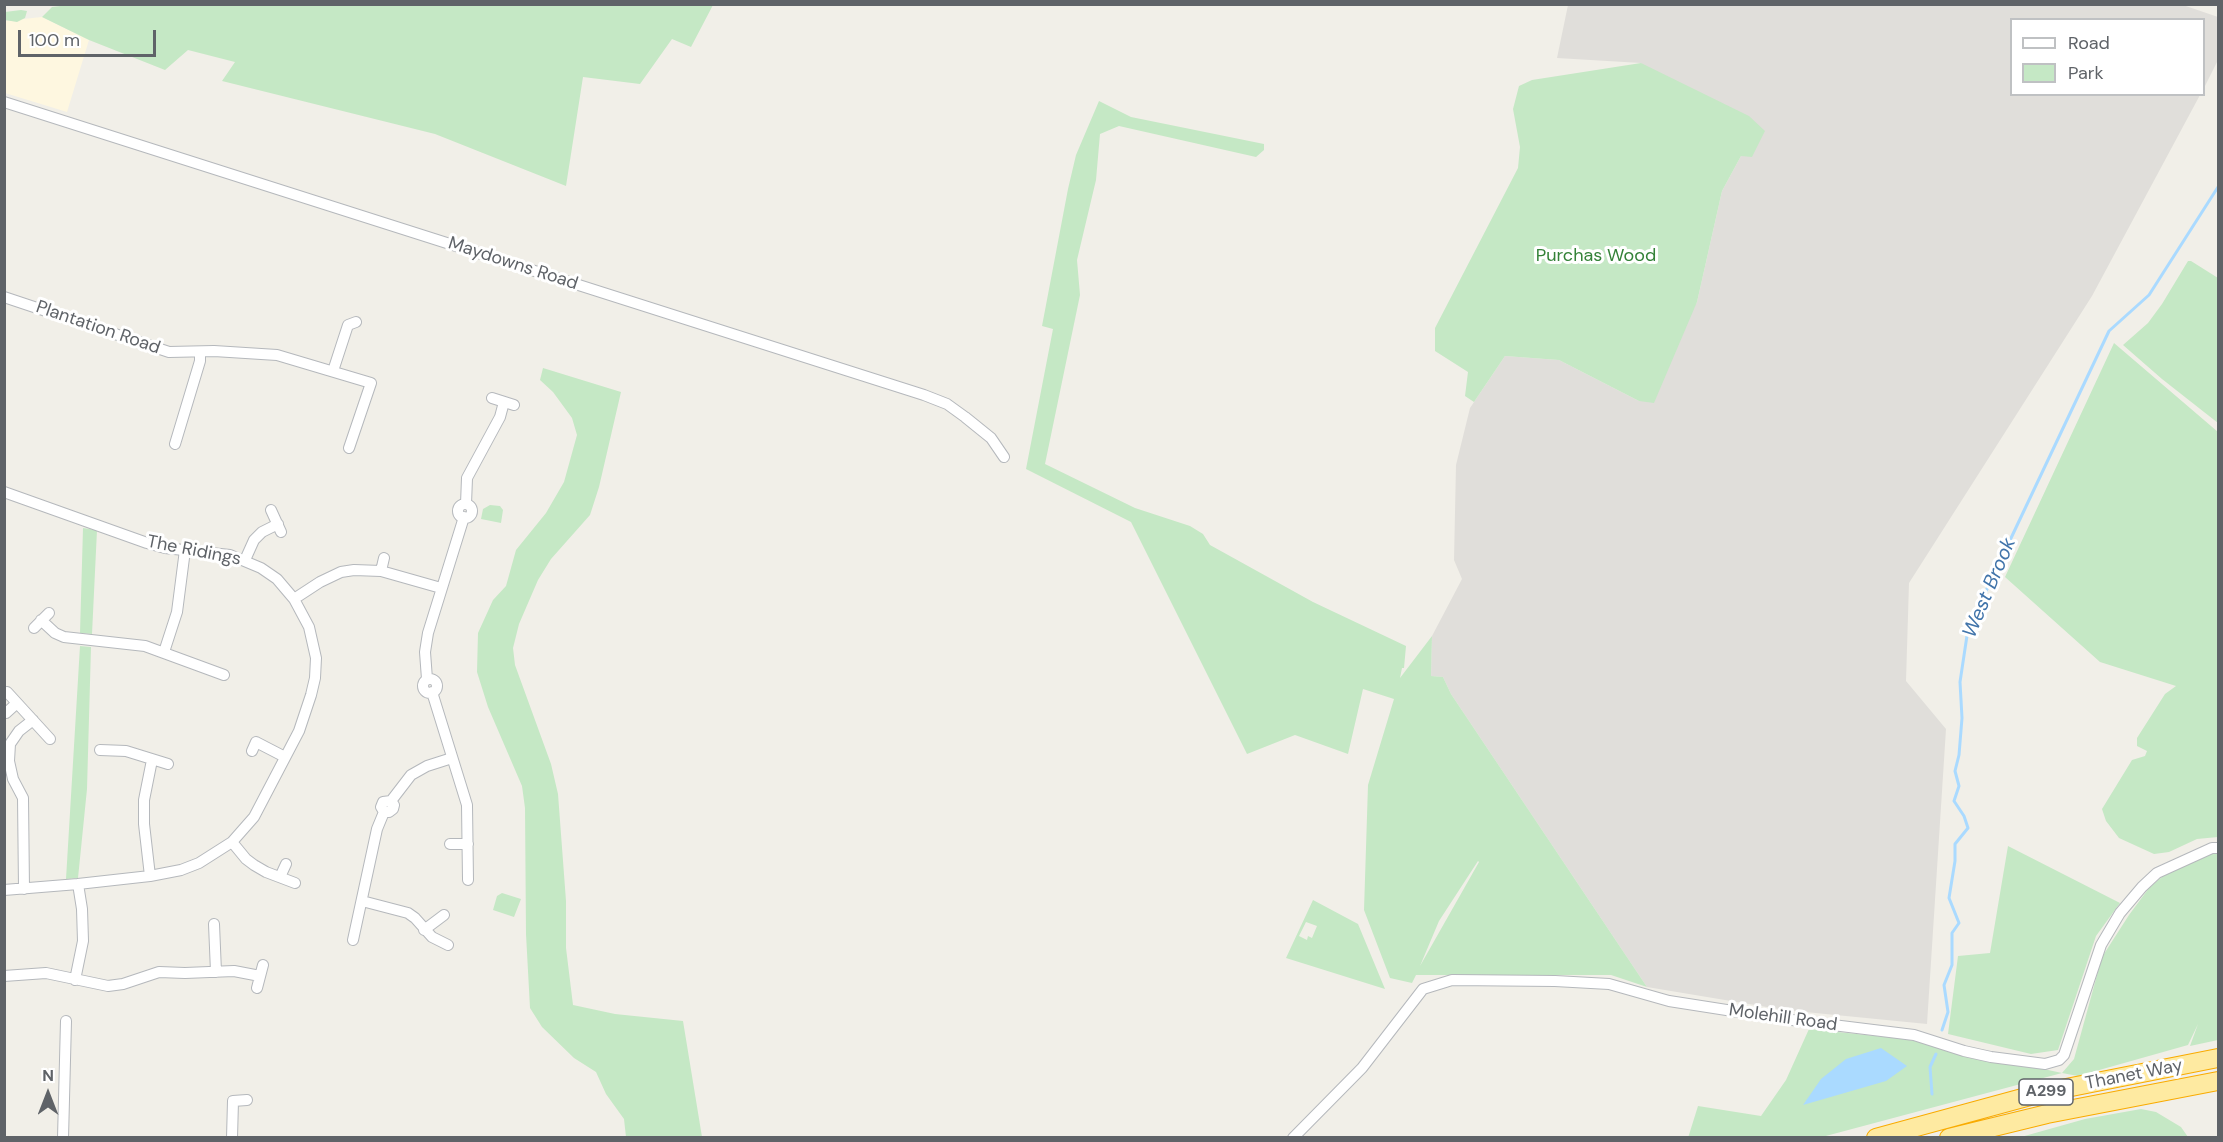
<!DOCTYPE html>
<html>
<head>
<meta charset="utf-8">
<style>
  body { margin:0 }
  #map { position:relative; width:2223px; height:1142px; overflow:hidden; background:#f1efe8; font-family:"DM Sans",sans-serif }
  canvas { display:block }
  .frame { position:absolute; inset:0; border:6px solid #5f6368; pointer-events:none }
  .legend { position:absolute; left:2010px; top:18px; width:195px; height:78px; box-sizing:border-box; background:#fff; border:2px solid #bfc1c3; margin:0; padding:8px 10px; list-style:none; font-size:18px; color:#5f6368 }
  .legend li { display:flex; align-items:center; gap:12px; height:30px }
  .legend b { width:30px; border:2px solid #bfc1c3 }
  .north { position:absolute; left:18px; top:1064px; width:60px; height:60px; -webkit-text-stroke:4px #fff; paint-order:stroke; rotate:0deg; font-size:16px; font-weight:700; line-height:24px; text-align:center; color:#5f6368 }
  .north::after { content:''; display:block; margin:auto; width:21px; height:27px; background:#5f6368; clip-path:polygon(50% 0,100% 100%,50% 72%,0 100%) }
  .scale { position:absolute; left:18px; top:30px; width:138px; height:27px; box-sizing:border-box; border:3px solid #5f6368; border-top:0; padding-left:8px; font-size:18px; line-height:21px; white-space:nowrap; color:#5f6368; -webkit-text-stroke:4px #fff; paint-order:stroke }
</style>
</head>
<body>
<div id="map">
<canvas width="2223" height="1142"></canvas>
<div class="frame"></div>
<ul class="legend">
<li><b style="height:8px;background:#fff"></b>Road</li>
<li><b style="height:16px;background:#c5e8c5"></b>Park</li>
</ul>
<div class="north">N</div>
<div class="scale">100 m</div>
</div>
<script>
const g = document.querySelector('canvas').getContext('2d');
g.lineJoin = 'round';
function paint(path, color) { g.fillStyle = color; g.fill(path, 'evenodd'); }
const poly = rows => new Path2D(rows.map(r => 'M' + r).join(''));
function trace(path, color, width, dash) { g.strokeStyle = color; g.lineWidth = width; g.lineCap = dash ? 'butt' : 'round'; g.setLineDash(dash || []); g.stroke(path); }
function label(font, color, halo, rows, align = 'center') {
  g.font = font + ' "DM Sans",sans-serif'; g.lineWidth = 6; g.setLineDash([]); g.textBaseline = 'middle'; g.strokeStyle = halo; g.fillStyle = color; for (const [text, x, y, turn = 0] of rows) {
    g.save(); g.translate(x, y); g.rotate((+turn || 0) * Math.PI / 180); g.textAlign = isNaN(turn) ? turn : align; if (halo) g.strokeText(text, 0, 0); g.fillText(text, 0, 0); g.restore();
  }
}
paint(poly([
  [42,17,89,40,67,112,5,93,4,21]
]), '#fef7e0');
paint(poly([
  [2180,4,2218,17,2218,60,2204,88,2204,20,2012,20,2012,94,2200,95,2092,296,1909,583,1906,681,1946,729,1927,1024,1785,1010,1647,987,1451,694,1443,677,1431,676,1432,636,1462,579,1454,560,1456,465,1470,408,1505,356,1559,360,1639,401,1697,302,1722,191,1741,156,1641,63,1557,58,1568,5]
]), '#e0deda');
paint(poly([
  [76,4,713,4,713,5,691,47,672,39,640,84,583,77,566,186,435,134,222,81,235,62,188,50,165,70,89,40,42,17,52,7],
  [21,10,27,11,25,18,17,22,5,20,5,12],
  [1641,63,1749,116,1765,131,1752,157,1741,156,1722,191,1697,302,1654,403,1639,401,1559,360,1505,356,1474,402,1465,396,1468,372,1435,351,1435,328,1518,168,1520,147,1513,109,1519,86,1532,80],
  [1099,101,1131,117,1264,144,1264,150,1256,157,1119,126,1100,134,1096,180,1077,260,1080,295,1045,464,1135,508,1190,526,1203,534,1210,545,1313,602,1406,646,1404,668,1402,668,1400,678,1432,636,1431,676,1443,677,1451,694,1647,987,1611,975,1416,975,1412,983,1390,978,1364,910,1368,785,1394,699,1363,689,1348,754,1295,735,1247,754,1131,522,1026,469,1053,329,1042,326,1068,189,1076,155],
  [1478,861,1479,862,1420,966,1439,921],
  [2188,261,2191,261,2218,278,2218,423,2162,379,2123,345,2148,323,2162,304],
  [2114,343,2218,432,2218,837,2197,839,2169,852,2154,854,2119,838,2106,821,2102,809,2132,760,2145,756,2147,751,2137,746,2137,738,2165,694,2176,686,2100,662,2005,577],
  [543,368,621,392,599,487,590,515,551,559,538,580,519,624,513,648,515,665,551,764,558,794,566,901,566,948,573,1005,615,1014,683,1021,702,1137,626,1137,624,1119,606,1094,596,1072,574,1058,542,1027,530,1008,526,934,525,808,522,786,488,707,477,672,478,633,493,600,506,586,516,550,546,513,564,482,577,435,572,418,553,392,540,380],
  [490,505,500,506,503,510,501,523,481,519,483,509],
  [83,528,97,530,92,634,80,633],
  [80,646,91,647,87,789,78,878,66,879],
  [2008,846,2120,903,2096,936,2058,1050,2031,1054,1948,1034,1958,956,1990,953],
  [2218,852,2218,1040,2190,1046,2198,1024,2188,1045,2078,1076,2062,1073,1822,1137,1688,1138,1698,1106,1761,1116,1786,1080,1809,1029,1905,1039,2062,1073,2074,1059,2102,957,2129,915,2149,888,2163,876,2206,854],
  [502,893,521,899,514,917,493,910,497,896],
  [1313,900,1358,924,1385,989,1286,958],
  [1306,922,1317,926,1312,938,1308,936,1307,940,1299,936],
  [2141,1109,2156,1112,2181,1127,2188,1137,2021,1137,2085,1119]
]), '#c5e8c5');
paint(poly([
  [1881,1048,1907,1066,1886,1081,1803,1105,1821,1079,1846,1059]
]), '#aadaff');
trace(poly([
  [1942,1030,1948,1012,1944,985,1952,965,1952,933,1959,923,1949,898,1955,861,1955,844,1968,828,1964,816,1954,801,1959,786,1955,771,1959,755,1962,718,1960,682,1968,629,2109,331,2149,295,2218,187],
  [1932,1094,1930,1067,1936,1054]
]), '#aadaff', 3);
const minor = poly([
  [4,102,924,395,947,404,965,417,991,438,1004,457],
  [4,297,169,352,214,351,277,355,371,383,349,448],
  [333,371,348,325,356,322],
  [492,398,514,405],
  [175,444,200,361,200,352],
  [4,492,147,543,165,548,230,555,261,568,277,579,294,599,309,627,316,658,315,678,311,695,299,731,254,817,232,842,199,863,181,870,150,876,78,884,4,890],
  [466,504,467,478,500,417,504,402],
  '458 511a7 7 0 1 1 14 0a7 7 0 1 1-14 0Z',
  [271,510,281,532],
  [245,560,254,540,262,532,278,524],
  [381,571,384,558],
  [294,599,320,582,341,572,354,570,381,571,441,588],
  [41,620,55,633,64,637,145,646,224,675],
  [34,628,49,613],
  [164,652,177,612,185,550],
  [427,679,425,652,428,633,464,517],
  '423 686a7 7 0 1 1 14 0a7 7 0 1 1-14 0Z',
  [7,692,50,739],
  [432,692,467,805,468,880],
  [6,713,17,703],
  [100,750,126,751,168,764],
  [252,751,256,742,285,757],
  [391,801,394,805,393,809,389,812,384,812,381,807,383,802,391,801,411,775,427,766,452,758],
  [232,842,246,859,254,865,266,872,295,883],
  [450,844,468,844],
  [150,876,144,824,144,800,152,760],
  [280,877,286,864],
  [24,889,23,798,13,779,9,761,10,744,19,731,33,720],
  [362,901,408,913,415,918,432,937,448,945],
  [214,924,216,972],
  [424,930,444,915],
  [353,940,377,829,384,812],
  [4,976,46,973,108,986,123,984,159,972,185,973,234,971,260,976],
  [75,980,83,941,82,909,78,884],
  [257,988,263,965],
  [63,1138,66,1021],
  [232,1138,233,1101,247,1100],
  [1293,1138,1362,1068,1423,989,1452,980,1555,981,1609,984,1669,1001,1784,1019,1914,1035,1964,1051,1991,1057,2045,1064,2059,1060,2064,1055,2101,945,2120,913,2142,887,2157,873,2212,848,2218,848]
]);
const trunk = poly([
  [1876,1138,2041,1093,2218,1058],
  [1949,1138,2047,1114,2218,1081]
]);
trace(minor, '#b5b8bc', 12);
trace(trunk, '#f9ab00', 20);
trace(minor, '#fff', 10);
trace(trunk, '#feeaa1', 18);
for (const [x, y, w] of [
  [2046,1092,54]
]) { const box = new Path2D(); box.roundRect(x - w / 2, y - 13, w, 26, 4.5); g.fillStyle = '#fff'; g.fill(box); trace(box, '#5f6368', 1.5); }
label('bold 16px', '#5f6368', null, [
  ["A299",2046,1092]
]);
label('18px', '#348238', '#fff', [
  ["Purchas Wood",1596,256]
]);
label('18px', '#5f6368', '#fff', [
  ["Maydowns Road",513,264,18],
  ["Plantation Road",98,328,19],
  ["The Ridings",194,551,11],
  ["Molehill Road",1783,1018,8],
  ["Thanet Way",2134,1075,-11]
]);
label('italic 20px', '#4174aa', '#fff', [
  ["West Brook",1990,588,-67]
]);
</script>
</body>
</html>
